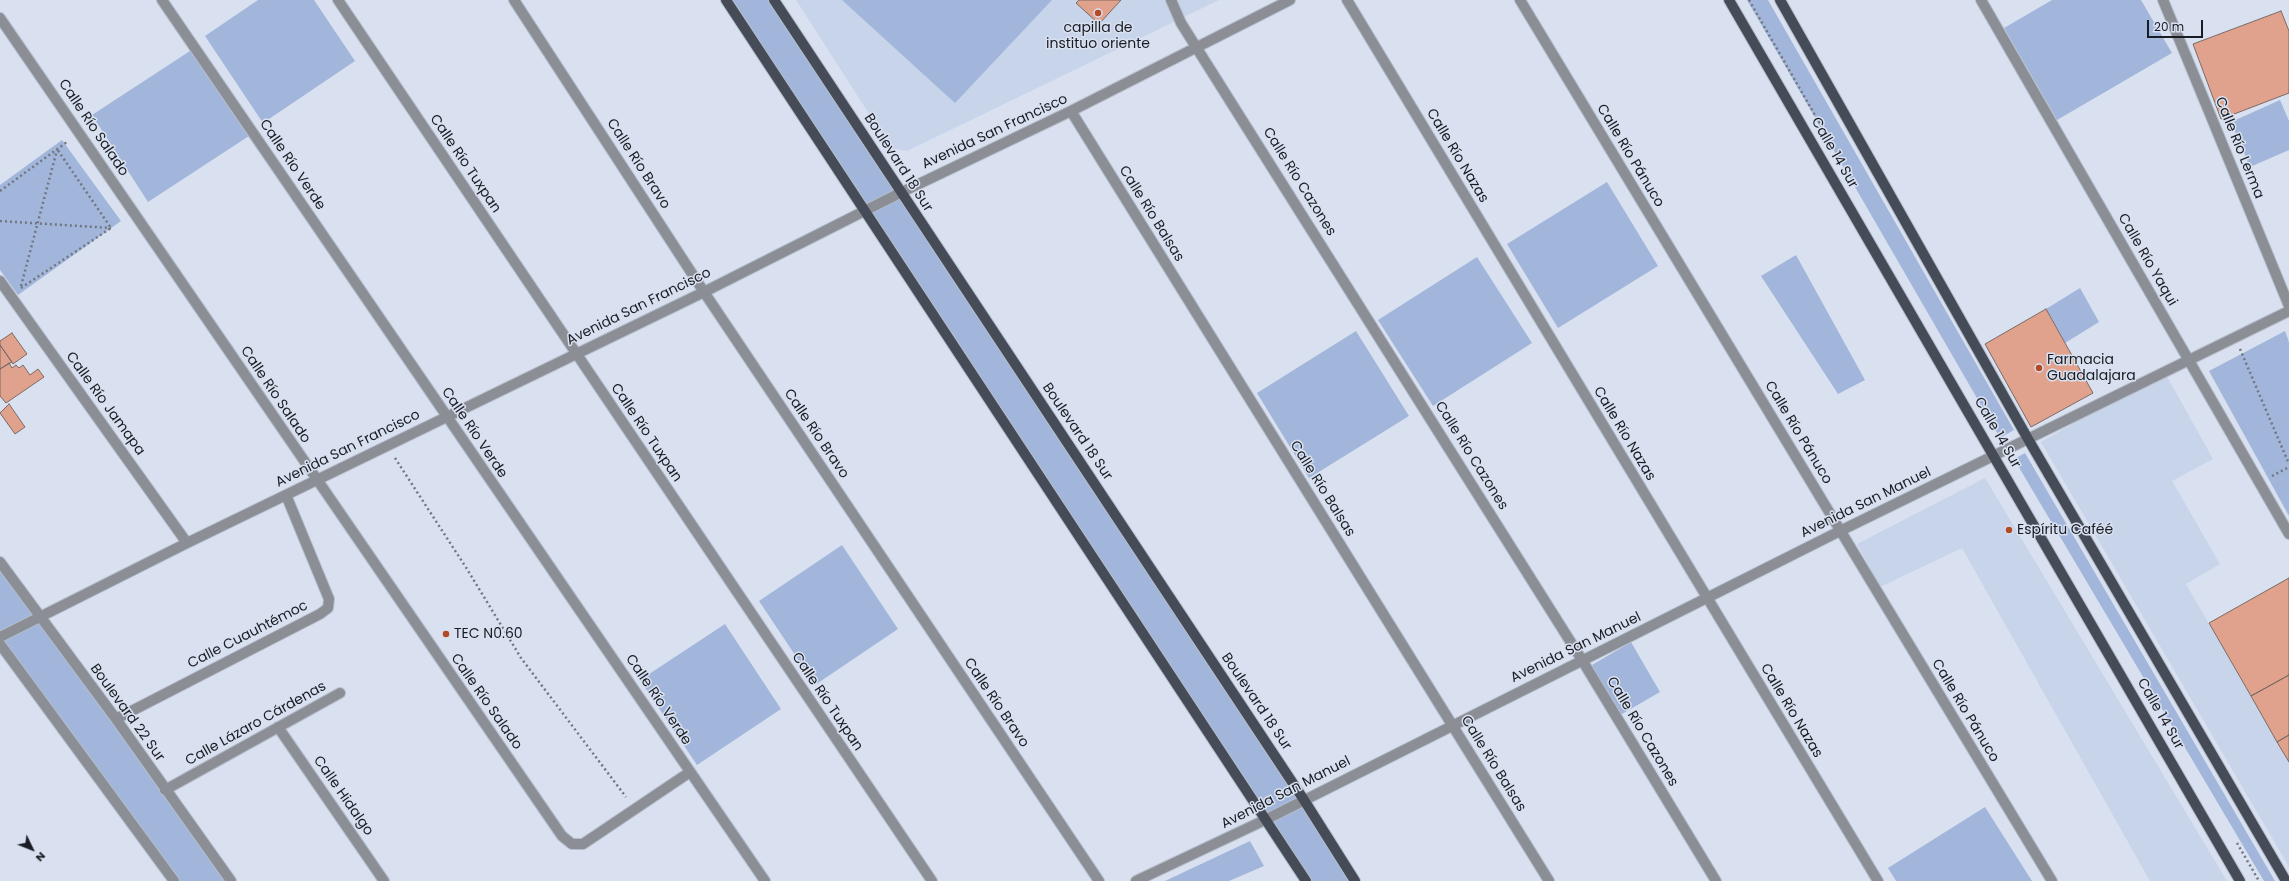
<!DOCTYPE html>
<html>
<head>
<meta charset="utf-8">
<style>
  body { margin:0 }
  #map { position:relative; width:2289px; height:881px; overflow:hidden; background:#d9e1f1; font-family:Poppins,sans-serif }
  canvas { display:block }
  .north { position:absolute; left:12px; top:829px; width:40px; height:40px; -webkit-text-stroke:3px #d9e1f1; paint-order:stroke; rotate:133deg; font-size:11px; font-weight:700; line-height:16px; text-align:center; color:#191c22 }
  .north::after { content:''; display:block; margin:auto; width:14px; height:18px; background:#191c22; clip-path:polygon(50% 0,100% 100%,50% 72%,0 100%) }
  .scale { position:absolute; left:2147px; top:20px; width:56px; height:18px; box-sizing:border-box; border:2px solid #191c22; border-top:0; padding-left:5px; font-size:12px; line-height:14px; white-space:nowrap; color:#191c22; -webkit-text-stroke:3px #d9e1f1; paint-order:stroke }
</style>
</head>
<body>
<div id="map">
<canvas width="2289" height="881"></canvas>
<div class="north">N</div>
<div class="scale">20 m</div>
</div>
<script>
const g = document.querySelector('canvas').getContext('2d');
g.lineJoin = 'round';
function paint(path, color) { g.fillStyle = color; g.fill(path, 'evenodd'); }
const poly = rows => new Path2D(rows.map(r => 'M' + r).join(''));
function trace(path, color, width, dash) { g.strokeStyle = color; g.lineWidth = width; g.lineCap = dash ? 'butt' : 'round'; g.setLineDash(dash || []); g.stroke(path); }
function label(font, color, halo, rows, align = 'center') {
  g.font = font + ' Poppins,sans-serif'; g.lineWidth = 3; g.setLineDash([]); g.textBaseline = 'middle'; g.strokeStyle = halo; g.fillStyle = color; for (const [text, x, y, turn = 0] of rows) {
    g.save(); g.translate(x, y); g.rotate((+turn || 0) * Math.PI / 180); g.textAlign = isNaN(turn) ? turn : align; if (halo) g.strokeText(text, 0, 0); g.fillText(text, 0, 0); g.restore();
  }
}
paint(poly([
  [796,0,1219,0,907,151,891,148],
  [2164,371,2213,459,2172,481,2220,564,2186,584,2289,762,2289,867,2041,442],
  [1985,478,2227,881,2150,881,1962,548,1880,587,1857,544]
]), '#c7d4ea');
paint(poly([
  [258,0,314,0,355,61,263,123,205,36],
  [726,0,775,0,1355,881,1306,881],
  [842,0,1052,0,955,103],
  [1747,0,1768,0,2014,430,2000,438],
  [2052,0,2141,0,2172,53,2057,120,2004,28],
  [193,49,249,136,148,202,92,115],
  [2280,100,2289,121,2289,150,2250,167,2231,122],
  [62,140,121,221,18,295,0,270,0,185],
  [1607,182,1658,266,1558,328,1507,244],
  [1796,255,1865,380,1838,394,1761,276],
  [1477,257,1532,343,1433,406,1378,320],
  [2080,288,2099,322,2065,343,2046,309],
  [1356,331,1409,416,1309,478,1257,393],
  [2285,331,2289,342,2289,516,2209,371],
  [2025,453,2275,881,2264,881,2014,459],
  [842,545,898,629,815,685,759,601],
  [0,562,231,881,174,881,0,644],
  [725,624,781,709,697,765,640,680],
  [1631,642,1660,692,1615,718,1587,668],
  [1985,807,2032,881,1896,881,1888,868],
  [1250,841,1264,866,1229,881,1165,881]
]), '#a1b6da');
const building = poly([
  [1079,0,1121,0,1099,24,1076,3,1079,0],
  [2281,11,2289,31,2289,93,2221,119,2193,44,2281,11],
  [2046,309,2093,393,2031,427,1985,344,2046,309],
  [12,333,27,354,13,364,0,345,0,341,12,333],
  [0,345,12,362,0,369,0,345],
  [9,363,12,368,16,365,19,368,23,365,30,375,38,369,44,377,6,403,0,396,0,369,9,363],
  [9,404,25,427,15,434,0,413,9,404],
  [2289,578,2289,675,2251,696,2209,623,2289,578],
  [2289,675,2289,735,2277,742,2251,696,2289,675],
  [2289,735,2289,762,2277,742,2289,735]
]);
paint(building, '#e1a28d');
trace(building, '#7a6a64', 1);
const minor = poly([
  [162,0,765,881],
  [338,0,932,881],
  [514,0,704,292,1099,881],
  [1171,0,1181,23,1582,660,1716,881],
  [1347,0,1878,881],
  [1520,0,2052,881],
  [1981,0,2289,534],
  [2163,0,2289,306],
  [0,18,562,836,572,844,583,844,690,772],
  [1071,111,1549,881],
  [0,281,187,543],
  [0,562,116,719,231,881],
  [0,637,187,543,704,292,900,193,1071,111,1290,0],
  [0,644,174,881],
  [116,719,320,614,328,608,329,599,286,495],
  [278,727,384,881],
  [165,790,340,693],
  [1136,881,1267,819,1840,531,2289,311]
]);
const major = poly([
  [726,0,1306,881],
  [774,0,1304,800,1355,881],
  [1729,0,2240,881],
  [1780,0,2028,439,2286,881]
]);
trace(minor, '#b6becc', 12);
trace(major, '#b6becc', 12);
trace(poly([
  [1749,0,1839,157],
  [0,191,67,142],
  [0,221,111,228],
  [21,286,57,150],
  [21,288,111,228,57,149],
  [2240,349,2289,464],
  [395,458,467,569,521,658,626,797],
  [2272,476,2289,467],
  [2237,843,2259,881]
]), '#717680', 2.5, [2, 3]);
trace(minor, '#8b8f95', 10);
trace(major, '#464c57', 10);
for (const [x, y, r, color] of [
  [1098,13,4,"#b24b25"],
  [2039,368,4,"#b24b25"],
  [2009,530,4,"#b24b25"],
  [446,634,4,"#b24b25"]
]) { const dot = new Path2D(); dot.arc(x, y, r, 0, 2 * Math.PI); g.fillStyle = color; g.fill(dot); trace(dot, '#d9e1f1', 1.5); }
label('14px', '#191c22', '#d9e1f1', [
  ["capilla de",1098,28,"center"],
  ["instituo oriente",1098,44,"center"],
  ["Farmacia",2047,360],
  ["Guadalajara",2047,376],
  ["Espíritu Caféé",2017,530],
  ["TEC N0.60",454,634]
], 'left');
label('14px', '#191c22', '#d9e1f1', [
  ["Calle Río Salado",93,128,56],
  ["Avenida San Francisco",995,132,-25],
  ["Calle Río Lerma",2239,148,68],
  ["Calle 14 Sur",1834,153,60],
  ["Calle Río Nazas",1457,156,59],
  ["Calle Río Pánuco",1630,156,59],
  ["Boulevard 18 Sur",898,163,57],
  ["Calle Río Tuxpan",465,164,56],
  ["Calle Río Bravo",638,164,57],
  ["Calle Río Verde",292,165,56],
  ["Calle Río Cazones",1299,182,58],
  ["Calle Río Balsas",1151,214,58],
  ["Calle Río Yaqui",2147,260,60],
  ["Avenida San Francisco",639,307,-26],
  ["Calle Río Salado",275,395,56],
  ["Calle Río Jamapa",105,404,54],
  ["Boulevard 18 Sur",1077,432,56],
  ["Calle Río Verde",474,433,56],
  ["Calle Río Tuxpan",646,433,56],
  ["Calle Río Pánuco",1798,433,59],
  ["Calle 14 Sur",1997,433,60],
  ["Calle Río Bravo",816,434,56],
  ["Calle Río Nazas",1624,434,59],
  ["Avenida San Francisco",348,449,-26],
  ["Calle Río Cazones",1471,456,58],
  ["Calle Río Balsas",1322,489,58],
  ["Avenida San Manuel",1866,503,-26],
  ["Calle Cuauhtémoc",248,635,-27],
  ["Avenida San Manuel",1576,648,-26],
  ["Calle Río Verde",658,700,56],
  ["Calle Río Salado",486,702,55],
  ["Calle Río Tuxpan",827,702,56],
  ["Boulevard 18 Sur",1256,702,56],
  ["Calle Río Bravo",996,703,56],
  ["Calle Río Nazas",1791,711,59],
  ["Calle Río Pánuco",1965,711,59],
  ["Boulevard 22 Sur",127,713,54],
  ["Calle 14 Sur",2160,714,60],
  ["Calle Lázaro Cárdenas",256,724,-29],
  ["Calle Río Cazones",1642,732,59],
  ["Calle Río Balsas",1493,764,58],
  ["Avenida San Manuel",1286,793,-27],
  ["Calle Hidalgo",343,796,55]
]);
</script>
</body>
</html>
